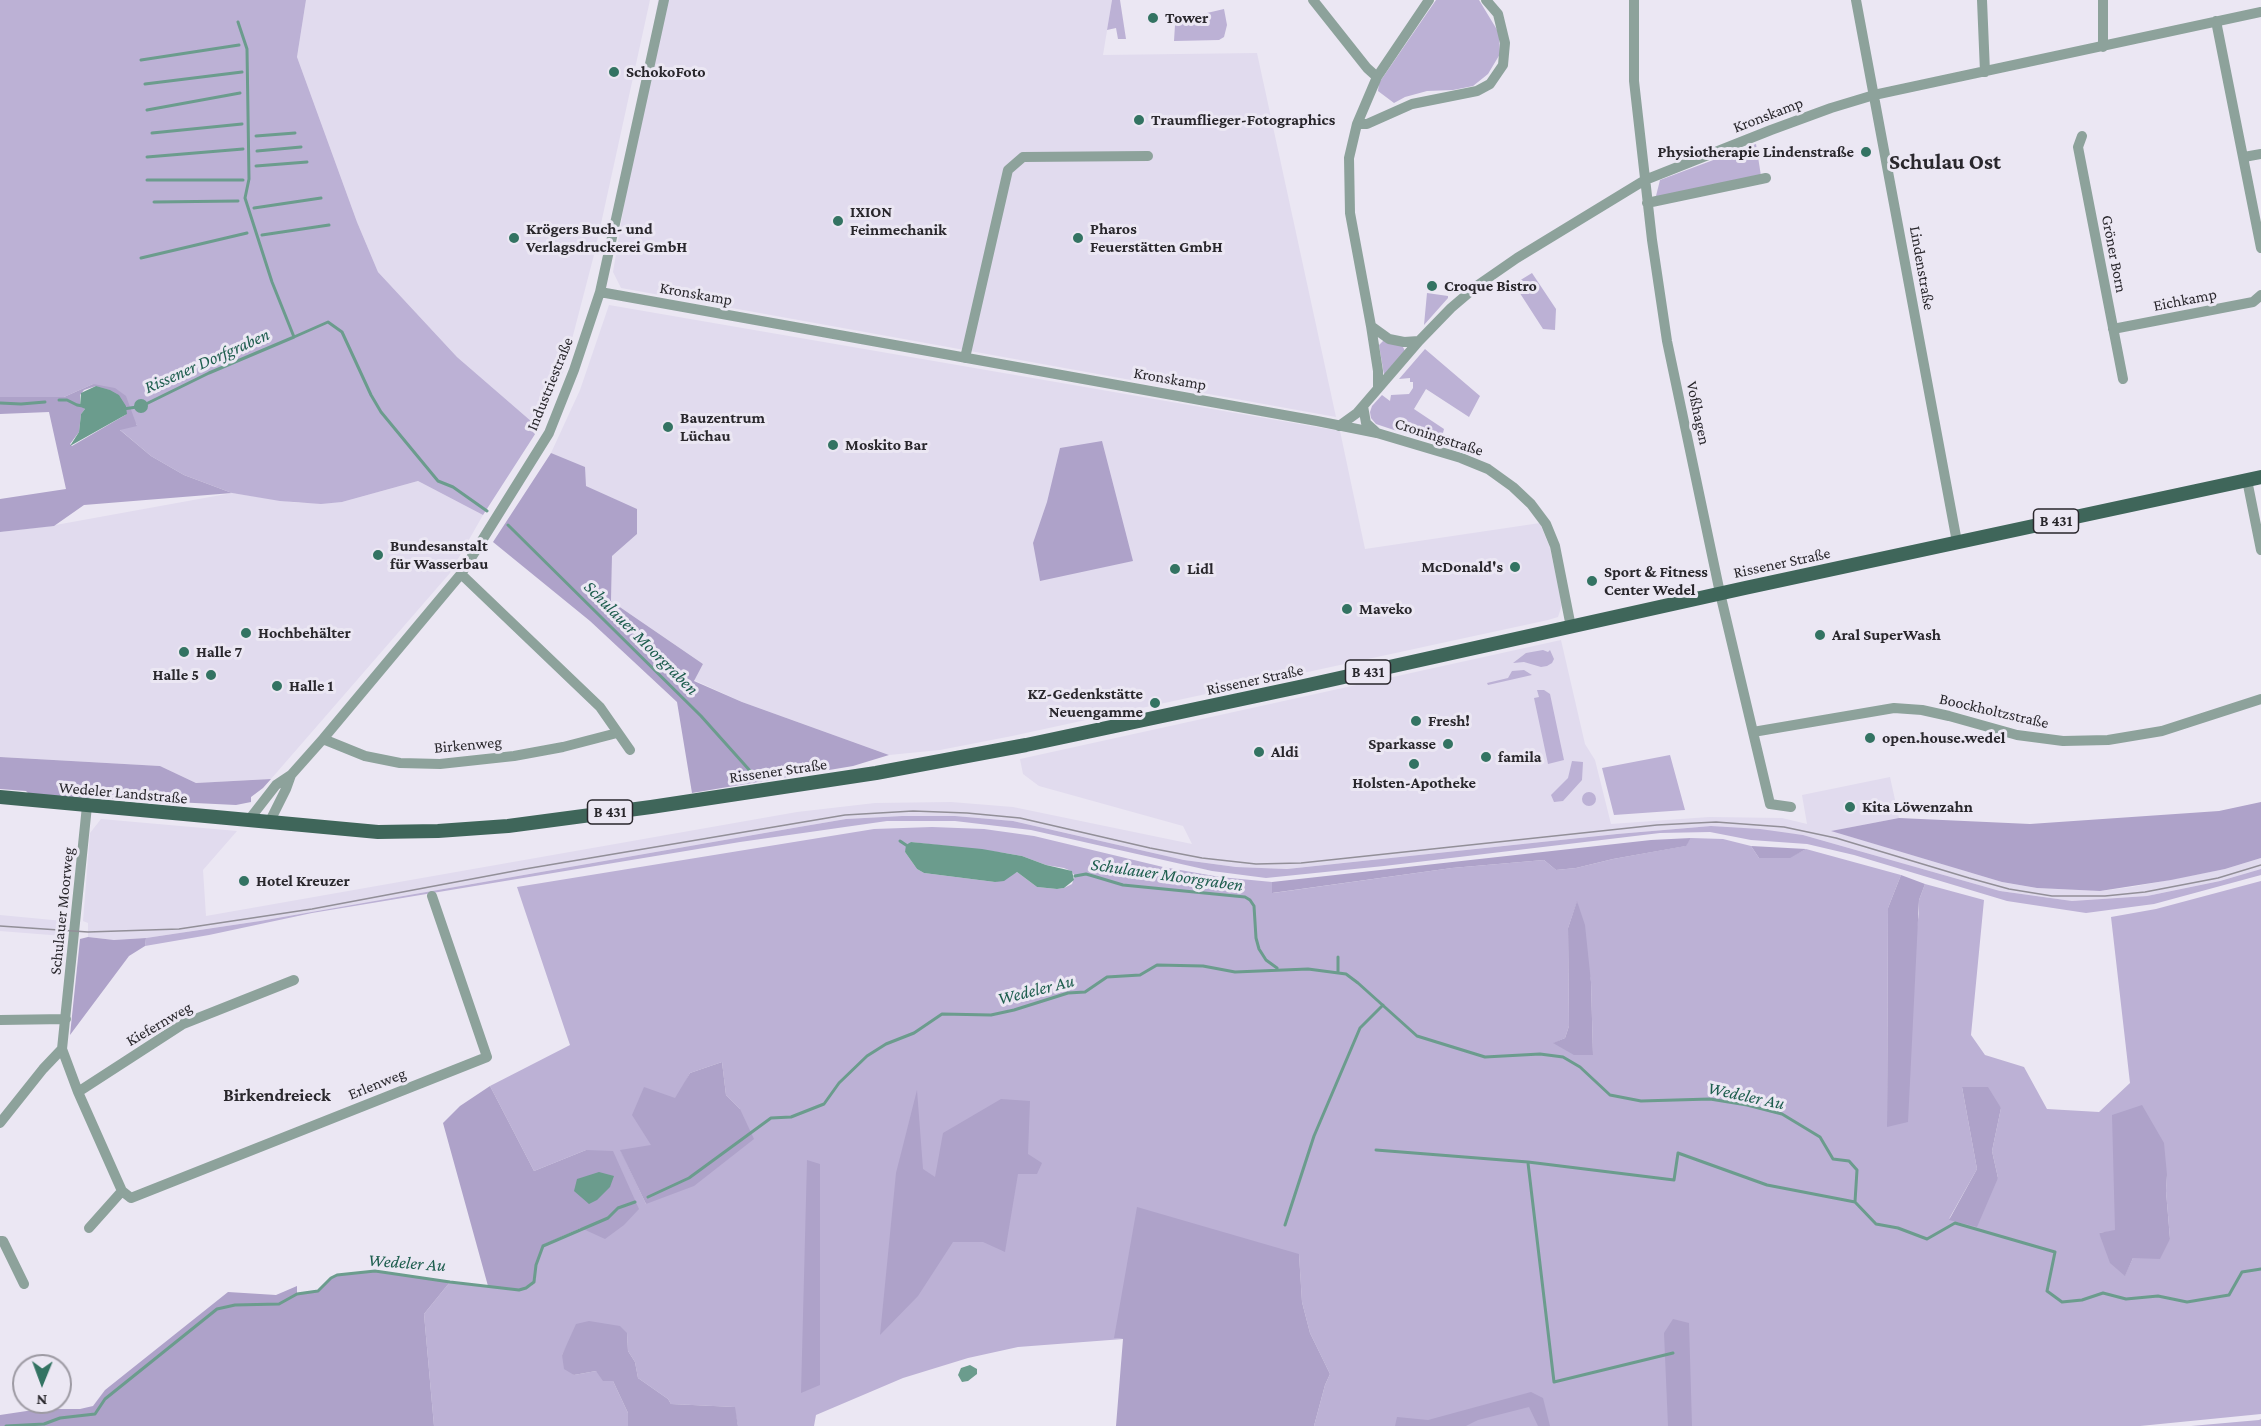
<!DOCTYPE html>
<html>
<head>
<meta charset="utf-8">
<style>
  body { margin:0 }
  #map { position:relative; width:2261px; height:1426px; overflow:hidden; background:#ebe7f3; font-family:"Crimson Pro",serif }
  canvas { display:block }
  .north { position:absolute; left:12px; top:1354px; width:60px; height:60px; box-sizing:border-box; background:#ebe7f3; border:2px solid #9d9aa3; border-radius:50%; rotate:181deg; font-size:16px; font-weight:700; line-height:24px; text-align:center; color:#29272c }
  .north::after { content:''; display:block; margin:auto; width:21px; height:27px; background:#337362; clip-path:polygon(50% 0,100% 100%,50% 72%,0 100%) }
</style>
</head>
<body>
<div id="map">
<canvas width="2261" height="1426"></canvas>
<div class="north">N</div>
</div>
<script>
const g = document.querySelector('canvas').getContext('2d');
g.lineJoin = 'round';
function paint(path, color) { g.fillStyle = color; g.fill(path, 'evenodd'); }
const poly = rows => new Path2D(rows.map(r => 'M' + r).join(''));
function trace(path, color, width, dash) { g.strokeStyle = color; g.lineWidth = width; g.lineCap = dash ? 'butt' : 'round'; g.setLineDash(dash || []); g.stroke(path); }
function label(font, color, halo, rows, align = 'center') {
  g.font = font + ' "Crimson Pro",serif'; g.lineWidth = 6; g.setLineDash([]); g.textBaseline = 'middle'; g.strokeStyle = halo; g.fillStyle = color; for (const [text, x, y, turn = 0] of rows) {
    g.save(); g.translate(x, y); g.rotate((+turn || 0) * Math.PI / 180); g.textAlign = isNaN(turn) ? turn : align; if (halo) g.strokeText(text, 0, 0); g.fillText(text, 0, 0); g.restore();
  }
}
paint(poly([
  [306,0,650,0,595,251,564,370,539,428,457,357,378,272,357,222,297,57],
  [658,0,1112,0,1103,55,1257,53,1336,417,621,288,613,272],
  [609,305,1340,431,1365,549,1540,523,1550,548,1562,605,1558,617,1548,620,1012,736,940,750,889,755,742,702,694,680,703,664,611,601,612,556,637,534,637,510,586,486,551,453,580,390],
  [418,481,483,515,450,573,271,779,196,783,160,766,0,757,0,532,50,526,232,493,299,503,342,502],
  [1561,640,1585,744,1595,760,1611,824,1709,817,1782,818,1807,824,1802,795,1890,777,1899,818,1832,831,2002,882,2037,888,2100,891,2132,887,2225,869,2261,858,2261,869,2220,881,2147,896,2072,901,2000,891,1803,835,1711,826,1617,834,1287,869,1236,867,1184,860,1013,821,955,816,902,816,846,819,799,827,260,921,146,938,114,940,88,937,88,923,83,921,90,833,101,819,237,831,203,870,206,916,797,812,875,803,951,802,1013,807,1192,844,1183,826,1039,786,1023,774,1020,759],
  [0,915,63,921,63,936,0,931]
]), '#e1dbee');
paint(poly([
  [0,0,306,0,297,57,357,222,378,272,457,357,539,428,483,515,418,481,342,502,321,504,280,501,232,493,184,475,151,456,119,429,137,425,93,384,64,397,0,397],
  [1112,0,1120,0,1126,39,1118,39,1116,28,1107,30],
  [1436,0,1479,0,1499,33,1500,54,1488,74,1473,86,1453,90,1427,91,1405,97,1394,103,1378,91,1379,83],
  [1224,9,1227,25,1224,37,1219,40,1174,41,1175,25,1177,20],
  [1756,144,1761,176,1655,200,1660,180],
  [1532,273,1556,309,1555,330,1543,329,1514,284],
  [1427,293,1448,296,1448,298,1424,325],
  [1384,340,1402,345,1405,351,1384,375,1379,345],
  [1425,349,1480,396,1469,417,1426,389,1414,409,1444,429,1442,437,1409,427,1406,434,1376,424,1371,418,1370,412,1372,406,1382,395,1390,401,1391,395,1409,394,1413,388,1413,382,1410,382,1410,378,1399,379],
  [1543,650,1548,652,1550,650,1554,659,1552,663,1547,666,1541,667,1524,662,1513,663,1526,653],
  [1524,670,1532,675,1488,685,1487,683,1508,678,1512,671],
  [1537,690,1544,690,1550,694,1564,760,1548,764,1534,698,1539,697],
  [1670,755,1685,810,1614,815,1602,768],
  [1572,761,1583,762,1582,780,1563,801,1554,802,1551,795,1568,778],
  '1582 799a7 7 0 1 1 14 0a7 7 0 1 1-14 0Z',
  [902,816,955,816,1013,821,1184,860,1236,867,1287,869,1617,834,1711,826,1760,829,1803,835,2000,891,2072,901,2147,896,2220,881,2261,869,2261,875,2154,904,2086,913,2007,901,1854,855,1807,844,1751,840,1710,832,1660,833,1384,866,1266,878,1212,871,1031,830,955,821,887,821,740,842,312,913,209,935,145,946,146,938,260,921,799,827,846,819],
  [932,827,984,829,1034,836,1163,867,1220,877,1272,882,1273,893,1452,868,1544,860,1556,870,1576,868,1613,859,1685,846,1691,838,1723,839,1751,846,1759,858,1790,857,1806,849,1901,875,1888,908,1887,1127,1919,913,1919,900,1925,884,1984,900,1971,1035,1985,1055,2024,1067,2047,1109,2099,1112,2130,1083,2111,917,2156,909,2261,881,2261,1414,2140,1426,1314,1426,1325,1385,1330,1374,1310,1333,1302,1302,1299,1254,1115,1338,1123,1339,1018,1347,968,1358,903,1378,816,1415,814,1426,738,1426,734,1407,671,1404,668,1399,638,1378,635,1362,628,1351,627,1333,570,1340,562,1355,574,1375,596,1371,613,1381,628,1413,628,1426,434,1426,424,1314,450,1282,519,1290,531,1286,536,1278,536,1265,543,1246,581,1228,586,1150,534,1171,490,1086,570,1045,517,887,874,829],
  [911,842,1005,853,1022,856,1046,865,1064,868,1071,871,1075,876,1072,884,1064,888,1057,889,1037,887,1017,872,995,882,924,873,917,869,905,852],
  [1577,902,1591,982,1593,1055,1554,1043,1565,1038,1569,1026,1568,928],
  [722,1062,726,1095,740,1109,646,1204,621,1151,652,1146,690,1073],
  [1962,1087,2001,1108,1992,1151,1998,1178,1949,1219,1977,1169],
  [2167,1175,2166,1191,2170,1239,2133,1258,2125,1275,2099,1233,2115,1231],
  [2261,1419,2261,1426,2191,1426,2259,1420]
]), '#bcb1d5');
paint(poly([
  [93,384,115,388,126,396,137,426,120,430,151,456,184,475,232,493,84,505,54,526,0,532,0,499,66,489,49,412,0,414,0,397,64,397],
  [96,386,110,390,119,395,126,406,127,414,72,446,70,444,79,432,81,414,85,409,80,404,80,395,84,390],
  [1102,441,1133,561,1040,581,1033,543,1047,502,1060,448],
  [551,453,585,467,586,486,637,509,637,534,612,556,611,601,703,664,694,681,742,702,889,755,853,766,692,793,677,702,590,621,493,542],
  [0,757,160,766,196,783,271,779,263,788,251,797,251,802,236,805,30,795,26,791,0,789],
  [2261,802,2261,858,2225,869,2171,880,2100,891,2037,888,2002,882,1831,831,1899,818,2030,824,2219,811],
  [1691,838,1686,846,1613,859,1576,868,1556,870,1544,860,1452,868,1272,893,1272,882,1651,840],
  [1751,846,1806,849,1790,858,1759,858],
  [1901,875,1925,884,1919,900,1908,1122,1887,1127,1888,908],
  [1577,901,1585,925,1591,982,1593,1055,1574,1055,1553,1043,1565,1038,1569,1026,1568,928],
  [88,937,114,940,146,938,145,946,129,956,70,1035,80,939],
  [722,1062,726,1095,740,1109,754,1139,694,1186,646,1204,620,1150,651,1145,632,1115,644,1087,675,1098,690,1073],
  [490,1086,534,1171,586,1150,613,1151,639,1209,624,1225,605,1239,581,1228,545,1244,541,1249,536,1265,534,1282,526,1288,519,1290,488,1286,443,1123,460,1106],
  [1962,1087,1988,1087,2001,1108,1992,1151,1998,1178,1977,1227,1949,1220,1977,1169],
  [917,1090,923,1169,935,1177,943,1133,1001,1099,1030,1101,1028,1154,1042,1163,1037,1174,1018,1174,1005,1252,983,1242,953,1242,918,1296,880,1335,896,1173],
  [2142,1105,2164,1143,2167,1175,2166,1191,2170,1239,2160,1259,2133,1258,2125,1276,2110,1263,2099,1233,2115,1230,2112,1115],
  [807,1160,820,1164,820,1385,801,1393],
  [1137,1207,1299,1254,1302,1302,1310,1333,1330,1374,1325,1385,1314,1426,1116,1426,1123,1339,1114,1338],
  [375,1271,450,1282,424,1314,434,1426,0,1426,0,1415,40,1409,80,1409,93,1406,105,1390,228,1292,276,1295,297,1286,297,1294,313,1292,318,1291,331,1278,337,1275],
  [1673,1319,1689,1323,1692,1426,1668,1426,1664,1333],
  [589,1321,620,1326,627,1333,628,1351,635,1362,638,1378,668,1399,671,1404,735,1407,738,1426,628,1426,628,1413,613,1381,603,1381,596,1371,574,1375,564,1369,562,1355,576,1324],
  [1531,1392,1543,1398,1550,1426,1538,1426,1529,1407,1478,1420,1466,1426,1395,1426,1397,1417,1428,1420]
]), '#aea2c9');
paint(poly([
  [96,386,110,390,119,395,126,406,127,414,70,446,79,432,81,414,85,409,80,406,81,393],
  '134 406a7 7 0 1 1 14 0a7 7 0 1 1-14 0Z',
  [911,842,982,849,1022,856,1046,865,1072,871,1074,880,1064,888,1057,889,1037,887,1017,872,1004,881,995,882,924,873,917,869,905,852,906,845],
  [599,1172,614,1176,610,1187,597,1200,589,1204,574,1191,577,1179],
  [970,1365,977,1369,977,1374,968,1381,962,1382,958,1375,961,1368]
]), '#6b9c8d');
trace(poly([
  [238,22,247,49,249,179,245,198,272,282,294,337,328,322,342,332,371,395,381,412,438,481,453,487,487,511],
  [141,60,239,45],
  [145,84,242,72],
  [147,110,240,93],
  [152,133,242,124],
  [256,136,295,133],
  [257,151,301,147],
  [147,157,243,149],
  [256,166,307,162],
  [147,180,243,180],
  [154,202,238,201],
  [254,208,321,198],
  [262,235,329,225],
  [141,258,247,233],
  [59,400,67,400,77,405,83,406],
  [0,403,21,404,45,402],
  [146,404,209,373,294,337],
  [123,409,137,407],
  [508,525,701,716,752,773],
  [900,841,906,845],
  [1075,876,1086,874,1093,876,1123,885,1245,897,1250,900,1254,906,1256,938,1259,949,1266,960,1277,968],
  [1338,957,1338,973],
  [1376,1150,1528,1162,1674,1180,1678,1153,1767,1185,1855,1202],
  [1528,1163,1554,1382,1673,1353],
  [648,1197,689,1178,771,1118,791,1117,824,1104,839,1083,867,1056,886,1044,914,1033,942,1014,991,1015,1014,1010,1068,993,1085,992,1107,977,1140,975,1157,965,1203,966,1235,972,1308,969,1346,974,1358,983,1417,1036,1485,1057,1540,1054,1563,1057,1580,1067,1610,1095,1641,1101,1710,1099,1747,1105,1782,1114,1820,1137,1833,1159,1849,1161,1857,1170,1855,1202,1876,1224,1898,1228,1927,1239,1955,1223,2055,1252,2047,1291,2062,1302,2082,1300,2103,1293,2126,1299,2158,1296,2187,1302,2229,1295,2242,1272,2261,1269],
  [1285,1225,1314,1136,1360,1028,1383,1005],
  [6,1426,44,1424,60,1418,95,1414,105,1399,217,1309,235,1305,279,1304,297,1294,318,1291,331,1278,337,1275,375,1271,450,1282,519,1290,526,1288,534,1282,536,1265,543,1246,608,1218,618,1208,635,1202]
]), '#6b9c8d', 3);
trace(poly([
  [1313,0,1367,68,1377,77],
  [1634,0,1634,81,1652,240,1667,341,1720,593,1770,804,1791,807],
  [1856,0,1957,542],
  [1982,0,1985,72],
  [2103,0,2103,47],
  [2216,21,2261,248],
  [1357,124,1367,124,1412,104,1477,91,1490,84,1503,65,1505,43,1498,14,1486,0],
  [2082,136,2078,147,2123,379],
  [2244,157,2261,154],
  [1647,203,1766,178],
  [600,292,1317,421,1377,433,1461,458,1488,469,1513,487,1531,504,1546,524,1555,546,1571,627],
  [1371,326,1389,339,1404,342,1419,341],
  [2113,329,2253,302,2261,295],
  [965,358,1008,170,1023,157,1148,156],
  [1378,388,1378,371,1371,326,1350,213,1349,158,1357,124,1377,77,1429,0],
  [1363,406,1366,423,1377,433],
  [1339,426,1357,413,1419,341,1451,308,1478,285,1517,258,1645,180,1771,130,1831,108,1874,95,2261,12],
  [2247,480,2261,550],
  [461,574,600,707,630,750],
  [1753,732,1894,708,1922,710,1949,716,2017,735,2063,741,2108,740,2162,731,2261,699],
  [323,739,365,756,400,763,440,764,514,756,563,747,617,733],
  [87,806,62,1049,78,1092,122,1191,131,1198,487,1057,432,896],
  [248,821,276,785,291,775,323,739,461,574,549,433,574,370,600,292,664,0],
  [269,823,286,789,291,775],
  [0,1020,66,1019],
  [78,1092,183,1024,294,980],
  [0,1123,43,1069,62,1049],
  [89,1228,122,1191],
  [0,1241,3,1241,24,1284]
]), '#8da29b', 10);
trace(poly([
  [0,797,378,832,438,831,508,826,651,807,876,773,1026,745,1299,687,1745,588,2261,477]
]), '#3f665a', 14);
trace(poly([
  [0,926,88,932,179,929,312,909,525,869,845,815,913,811,967,813,1020,818,1150,848,1202,858,1256,864,1301,863,1657,825,1716,822,1784,827,1836,838,1969,878,2009,889,2052,896,2105,896,2145,892,2218,878,2261,865]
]), '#928f98', 1.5);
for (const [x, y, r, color] of [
  [1153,18,6,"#337362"],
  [614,72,6,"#337362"],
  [1139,120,6,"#337362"],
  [1866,152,6,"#337362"],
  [838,221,6,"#337362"],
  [514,238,6,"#337362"],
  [1078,238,6,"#337362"],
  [1432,286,6,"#337362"],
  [668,427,6,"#337362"],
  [833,445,6,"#337362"],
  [378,555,6,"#337362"],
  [1515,567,6,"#337362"],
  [1175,569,6,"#337362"],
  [1592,581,6,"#337362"],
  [1347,609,6,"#337362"],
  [246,633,6,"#337362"],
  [1820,635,6,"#337362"],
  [184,652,6,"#337362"],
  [211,675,6,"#337362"],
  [277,686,6,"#337362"],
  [1155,703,6,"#337362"],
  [1416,721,6,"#337362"],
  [1870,738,6,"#337362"],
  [1448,744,6,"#337362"],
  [1259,752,6,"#337362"],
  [1486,757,6,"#337362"],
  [1414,764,6,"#337362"],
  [1850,807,6,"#337362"],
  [244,881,6,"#337362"]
]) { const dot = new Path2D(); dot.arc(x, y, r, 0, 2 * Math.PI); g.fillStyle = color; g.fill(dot); trace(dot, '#ebe7f3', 2); }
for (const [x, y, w] of [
  [2056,521,45],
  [1368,672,45],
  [610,812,45]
]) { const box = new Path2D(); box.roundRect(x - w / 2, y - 12, w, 24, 4.5); g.fillStyle = '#ebe7f3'; g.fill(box); trace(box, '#29272c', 1.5); }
label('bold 15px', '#29272c', null, [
  ["B 431",2056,521],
  ["B 431",1368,672],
  ["B 431",610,812]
]);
label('bold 16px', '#29272c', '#ebe7f3', [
  ["Tower",1165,18],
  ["SchokoFoto",626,72],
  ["Traumflieger-Fotographics",1151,120],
  ["Physiotherapie Lindenstraße",1854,152,"right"],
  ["IXION",850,212],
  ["Feinmechanik",850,230],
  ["Krögers Buch- und",526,229],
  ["Verlagsdruckerei GmbH",526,247],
  ["Pharos",1090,229],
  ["Feuerstätten GmbH",1090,247],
  ["Croque Bistro",1444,286],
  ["Bauzentrum",680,418],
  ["Lüchau",680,436],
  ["Moskito Bar",845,445],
  ["Bundesanstalt",390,546],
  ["für Wasserbau",390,564],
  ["McDonald's",1503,567,"right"],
  ["Lidl",1187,569],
  ["Sport & Fitness",1604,572],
  ["Center Wedel",1604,590],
  ["Maveko",1359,609],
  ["Hochbehälter",258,633],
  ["Aral SuperWash",1832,635],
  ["Halle 7",196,652],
  ["Halle 5",199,675,"right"],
  ["Halle 1",289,686],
  ["KZ-Gedenkstätte",1143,694,"right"],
  ["Neuengamme",1143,712,"right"],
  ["Fresh!",1428,721],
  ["open.house.wedel",1882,738],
  ["Sparkasse",1436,744,"right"],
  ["Aldi",1271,752],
  ["famila",1498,757],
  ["Holsten-Apotheke",1414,783,"center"],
  ["Kita Löwenzahn",1862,807],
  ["Hotel Kreuzer",256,881]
], 'left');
label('16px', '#29272c', '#ebe7f3', [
  ["Kronskamp",1768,115,-21],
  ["Gröner Born",2114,254,79],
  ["Lindenstraße",1922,268,80],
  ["Kronskamp",696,294,10],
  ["Eichkamp",2185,300,-11],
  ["Kronskamp",1170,379,10],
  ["Industriestraße",550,384,-68],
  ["Voßhagen",1698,413,78],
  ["Croningstraße",1439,437,18],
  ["Rissener Straße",1782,563,-12],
  ["Rissener Straße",1255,680,-12],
  ["Boockholtzstraße",1994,711,13],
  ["Birkenweg",468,745,-5],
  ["Rissener Straße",778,771,-8],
  ["Wedeler Landstraße",123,793,5],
  ["Schulauer Moorweg",62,911,-84],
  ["Kiefernweg",159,1024,-30],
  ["Erlenweg",377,1084,-22]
]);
label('italic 18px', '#1e5e4e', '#ebe7f3', [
  ["Rissener Dorfgraben",207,361,-24],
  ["Schulauer Moorgraben",641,638,45],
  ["Schulauer Moorgraben",1167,875,8],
  ["Wedeler Au",1036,990,-14],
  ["Wedeler Au",1746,1096,12],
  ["Wedeler Au",407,1263,4]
]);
label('bold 18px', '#29272c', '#ebe7f3', [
  ["Birkendreieck",277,1095]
]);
label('bold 22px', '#29272c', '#ebe7f3', [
  ["Schulau Ost",1945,162]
]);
</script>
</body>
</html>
